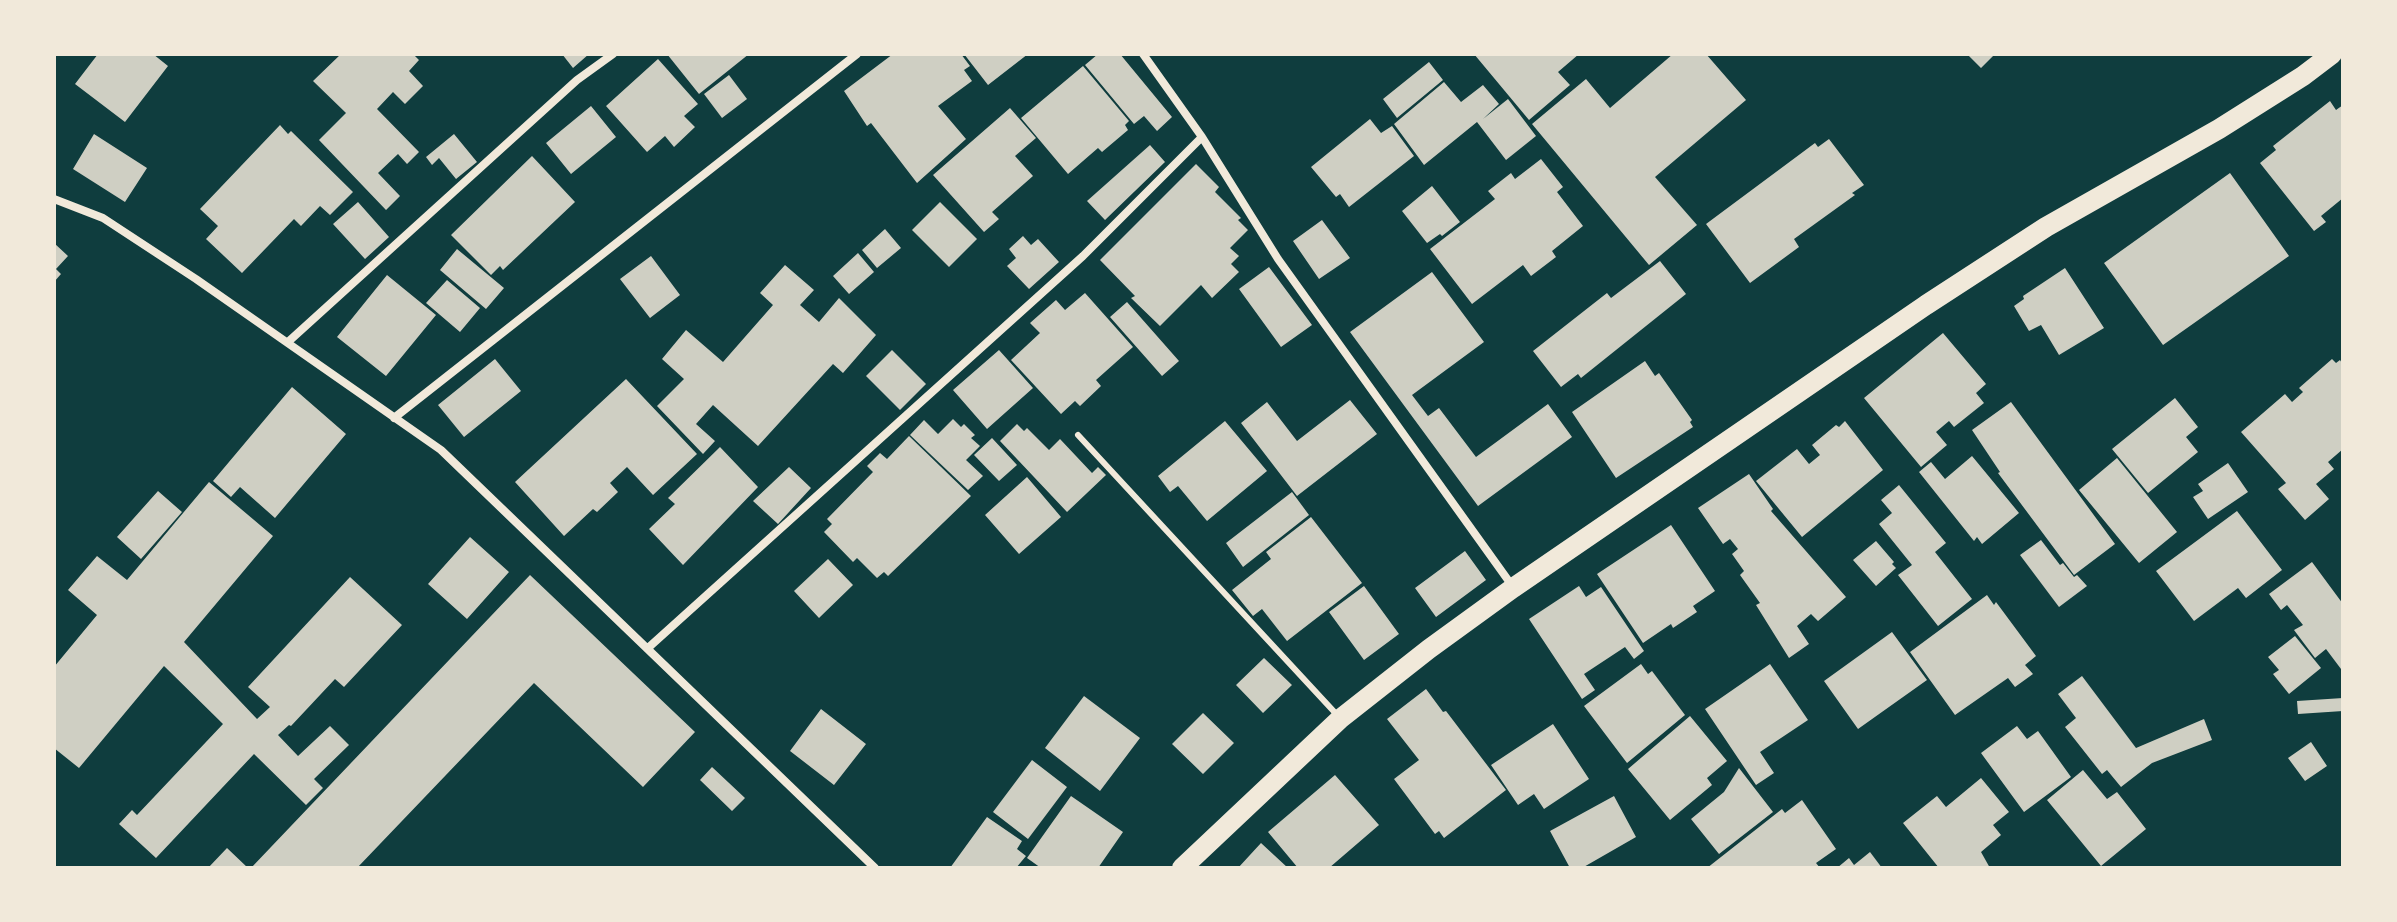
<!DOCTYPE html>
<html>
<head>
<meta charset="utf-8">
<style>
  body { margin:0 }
  #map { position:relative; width:2397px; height:922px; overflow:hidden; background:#0f3d3e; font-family:"Space Grotesk",sans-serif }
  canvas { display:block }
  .frame { position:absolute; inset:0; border:56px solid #f1e9da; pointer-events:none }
</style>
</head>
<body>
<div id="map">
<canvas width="2397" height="922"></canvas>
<div class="frame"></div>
</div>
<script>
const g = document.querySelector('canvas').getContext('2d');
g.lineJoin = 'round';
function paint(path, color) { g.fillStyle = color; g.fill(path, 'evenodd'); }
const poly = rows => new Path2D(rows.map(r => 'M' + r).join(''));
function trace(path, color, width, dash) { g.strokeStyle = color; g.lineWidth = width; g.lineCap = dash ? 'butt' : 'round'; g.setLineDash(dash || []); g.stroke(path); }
paint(poly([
  [98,54,153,54,168,66,125,122,75,84],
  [341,54,413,54,419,60,409,71,423,86,405,104,393,92,377,109,419,152,407,164,398,154,378,173,400,196,386,210,319,140,346,113,313,81],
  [562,54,589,54,573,68],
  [667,54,749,54,699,94],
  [893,54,961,54,970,66,964,70,972,81,938,106,966,139,917,183,871,123,867,126,844,91],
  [964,54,1028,54,988,85],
  [1098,54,1120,54,1172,117,1157,131,1144,116,1134,124,1085,65],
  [1474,54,1579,54,1558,72,1570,85,1529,120],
  [1673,54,1706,54,1746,100,1655,177,1697,225,1649,265,1532,124,1586,79,1610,108],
  [1967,54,1995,54,1981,68],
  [658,59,698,104,684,116,695,127,674,147,665,136,647,152,606,106],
  [1429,62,1443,80,1397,118,1383,99],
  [1083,66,1129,121,1125,125,1128,130,1102,152,1098,148,1068,174,1021,118],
  [729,75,747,99,722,118,704,94],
  [1444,82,1461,102,1483,85,1499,104,1483,119,1508,99,1536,136,1506,160,1477,122,1424,165,1394,124],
  [2330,101,2336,110,2343,105,2343,198,2321,216,2326,222,2314,231,2260,163,2276,150,2273,146],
  [591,106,616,137,571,174,546,143],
  [1010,108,1036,138,1015,156,1033,176,992,212,999,219,984,232,933,175],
  [1370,119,1381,133,1392,126,1414,156,1349,207,1340,194,1336,197,1311,167],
  [280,125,288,134,291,131,353,192,330,215,320,206,301,226,294,219,242,273,206,239,218,226,200,209],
  [94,134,147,168,125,202,73,169],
  [454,134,477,162,456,179,439,158,432,165,426,157],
  [1829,139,1864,185,1852,193,1855,195,1794,239,1799,247,1750,283,1706,224,1815,143,1818,147],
  [1150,145,1165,162,1105,220,1087,201],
  [532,156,575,202,503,270,500,266,491,275,451,235],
  [1541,159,1563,187,1557,192,1583,226,1552,251,1556,257,1531,276,1523,265,1472,304,1430,249,1495,199,1488,191,1511,173,1515,179],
  [1196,164,1219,187,1215,192,1241,218,1238,220,1248,230,1230,248,1239,256,1231,264,1239,272,1212,298,1201,285,1160,326,1131,298,1135,296,1100,260],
  [2230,173,2289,256,2163,345,2104,263],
  [1432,186,1460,222,1442,236,1440,234,1427,243,1402,211],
  [358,202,389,237,365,259,333,224],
  [940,202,977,239,949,267,912,230],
  [1322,220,1350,258,1319,279,1293,241],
  [885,229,901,248,877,268,862,250],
  [1023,236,1031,245,1038,239,1059,262,1029,289,1007,266,1016,258,1009,249],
  [54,243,68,256,56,269,61,274,54,282],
  [457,249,504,288,486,309,440,270],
  [858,253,874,272,849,294,833,276],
  [651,256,680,295,650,318,620,279],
  [1660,261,1686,294,1581,378,1578,374,1561,387,1533,351,1607,293,1611,298],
  [785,265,814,290,800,305,819,322,839,298,876,335,843,373,833,364,758,446,713,405,696,424,715,441,703,454,657,406,684,379,662,359,686,330,723,362,773,305,760,293],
  [1269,267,1312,325,1281,347,1239,289],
  [2065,268,2104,328,2059,355,2041,325,2029,331,2014,306,2024,299,2023,296],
  [1432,272,1484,342,1412,395,1428,416,1439,408,1476,457,1548,404,1572,437,1478,506,1350,332],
  [387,275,436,315,386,376,337,337],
  [447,280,480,308,460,332,426,303],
  [1085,293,1133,347,1096,380,1101,386,1080,406,1075,401,1061,414,1011,360,1040,333,1030,323,1056,300,1065,310],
  [1127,302,1179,361,1162,376,1110,317],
  [1943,333,1986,384,1976,393,1984,403,1954,427,1949,421,1936,432,1947,445,1921,467,1864,398],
  [892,350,926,384,900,410,866,376],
  [999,350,1033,388,987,429,953,390],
  [495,359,521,391,464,437,438,405],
  [2332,359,2336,363,2340,360,2343,365,2343,449,2328,462,2334,469,2316,484,2329,499,2305,520,2278,489,2286,483,2241,432,2285,394,2292,402,2303,392,2299,388],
  [1645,361,1655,376,1659,373,1692,420,1690,422,1693,427,1616,478,1572,412],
  [626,379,697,454,653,495,627,467,610,483,618,492,597,512,593,509,564,536,515,482],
  [292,387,346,434,275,518,240,487,231,497,213,481],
  [2175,398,2198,427,2186,437,2198,452,2148,493,2112,449],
  [1350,400,1377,434,1297,496,1241,423,1267,402,1297,441],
  [2011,402,2115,544,2074,575,1998,473,2000,472,1972,430],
  [953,419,961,427,964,424,975,435,971,438,980,446,966,460,983,476,968,490,910,435,924,420,938,434],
  [1225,421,1267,471,1207,521,1178,486,1170,492,1158,476],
  [1845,421,1883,470,1802,537,1756,481,1797,449,1809,464,1820,455,1812,445,1836,425,1839,427],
  [1017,424,1024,431,1027,428,1049,450,1060,439,1092,473,1098,467,1106,475,1067,512,1000,441],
  [909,436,971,496,888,576,884,572,877,578,857,558,853,562,824,532,832,524,827,519,873,472,867,466,880,453,887,459],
  [992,438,1017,465,999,481,974,455],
  [720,447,758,487,683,565,649,529,675,504,668,498],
  [1972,456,2019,513,1982,544,1977,537,1974,541,1919,472,1931,462,1945,479],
  [2117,458,2177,532,2139,563,2079,490],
  [2228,463,2248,492,2208,519,2193,497,2203,491,2198,484],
  [789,467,811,488,778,524,753,501],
  [1749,474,1773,509,1771,511,1846,597,1818,621,1811,614,1797,626,1809,644,1789,658,1756,605,1760,603,1740,575,1744,571,1732,554,1738,549,1730,539,1723,544,1698,508],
  [1027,477,1061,517,1019,554,985,515],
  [209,482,273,536,184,642,257,719,270,707,248,687,350,577,402,625,344,687,335,679,291,726,289,725,278,735,298,756,330,726,349,745,314,779,323,788,306,805,254,754,156,858,119,824,132,810,137,815,223,724,164,666,79,768,54,748,54,667,97,615,68,590,97,556,127,580],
  [1899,485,1946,543,1935,552,1972,599,1938,626,1898,575,1912,565,1879,524,1892,513,1881,500],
  [158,491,182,512,141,559,117,537],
  [1292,492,1309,515,1243,567,1226,543],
  [2237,511,2282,570,2246,598,2238,588,2194,621,2156,571],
  [1311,517,1362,583,1287,641,1262,609,1253,616,1232,590,1271,559,1266,552],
  [1671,525,1715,591,1693,606,1697,612,1673,628,1671,624,1643,643,1597,574],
  [470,537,509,572,467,619,428,584],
  [2041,540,2060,565,2063,563,2074,577,2077,575,2087,586,2059,607,2020,555],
  [1876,541,1894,562,1892,564,1896,568,1876,586,1853,560],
  [1465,551,1486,580,1436,617,1415,588],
  [828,559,853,585,819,618,794,591],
  [2312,562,2343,604,2341,669,2326,649,2315,658,2294,630,2303,625,2287,605,2281,610,2269,594],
  [530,575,695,732,643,787,534,683,357,868,251,868],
  [1364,586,1399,634,1364,660,1329,612],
  [1579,586,1586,597,1601,587,1644,651,1634,659,1625,647,1584,674,1595,690,1582,699,1529,619],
  [1987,595,1994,605,1996,602,2036,656,2025,665,2033,674,2015,687,2008,678,1955,715,1910,652],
  [1892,632,1927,680,1858,729,1824,681],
  [2295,636,2321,668,2289,694,2273,674,2279,670,2268,657],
  [1264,658,1292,685,1263,713,1236,685],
  [1641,664,1648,674,1652,671,1685,715,1627,763,1584,706],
  [1770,664,1808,720,1760,752,1774,773,1756,785,1705,709],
  [2082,676,2136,748,2204,719,2212,740,2152,763,2121,787,2107,770,2102,774,2065,727,2076,718,2058,694],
  [1426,689,1443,712,1446,711,1506,790,1444,838,1439,831,1435,834,1394,779,1419,760,1387,719],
  [1084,696,1140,738,1100,791,1045,748],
  [2343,698,2343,711,2298,714,2297,701],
  [821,709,866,744,834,785,790,751],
  [1203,713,1234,743,1203,774,1172,744],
  [1690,716,1727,761,1707,778,1712,785,1670,820,1628,769],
  [1553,724,1589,779,1544,809,1534,794,1518,805,1491,765],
  [2017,726,2027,739,2038,731,2071,777,2024,812,1981,753],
  [2311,742,2327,766,2305,781,2288,758],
  [1032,760,1067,787,1028,839,993,812],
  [712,767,745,798,732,811,700,780],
  [1739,768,1773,812,1719,854,1691,819,1724,792],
  [2083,770,2107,799,2117,792,2146,829,2101,866,2047,800],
  [1335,775,1379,825,1329,868,1298,868,1268,832],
  [1981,778,2009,812,1993,825,2001,835,1981,852,1990,868,1939,868,1903,823,1937,796,1946,807],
  [1071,796,1123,832,1098,868,1041,868,1027,858],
  [1614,796,1636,837,1582,868,1570,868,1550,831],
  [1802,800,1836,849,1816,863,1820,868,1707,868,1782,809,1785,813],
  [987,817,1022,841,1017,849,1026,856,1016,868,950,868],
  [1261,843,1288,868,1238,868],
  [227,848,248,868,208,868],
  [1870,852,1882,868,1837,868,1849,858,1854,865]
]), '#cfcfc3');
trace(poly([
  [1078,435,1339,717]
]), '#f1e9da', 6);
trace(poly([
  [1143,54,1202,137,1278,259,1513,587],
  [54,199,103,218,196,279,441,450,875,868],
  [288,342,577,80,613,54],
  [394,418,857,54],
  [648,648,1083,256,1202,137]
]), '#f1e9da', 8);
trace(poly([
  [1182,868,1340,719,1429,649,1513,588,1926,305,2046,227,2219,129,2303,76,2332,54]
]), '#f1e9da', 20);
</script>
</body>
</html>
